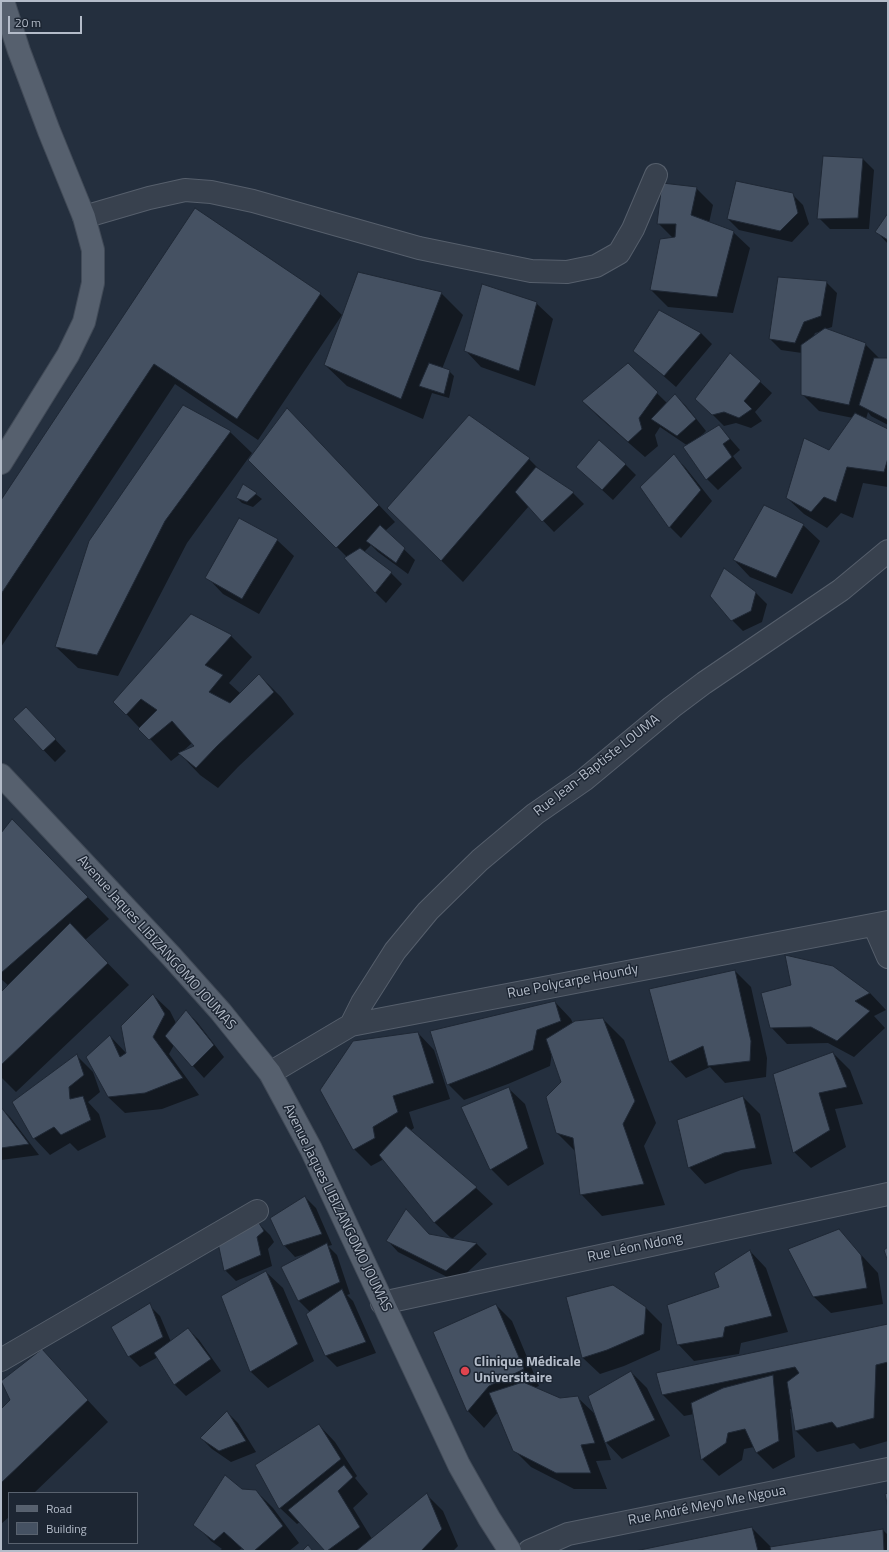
<!DOCTYPE html>
<html>
<head>
<meta charset="utf-8">
<style>
  body { margin:0 }
  #map { position:relative; width:889px; height:1552px; overflow:hidden; background:#242f3e; font-family:"Titillium Web",sans-serif }
  canvas { display:block }
  .frame { position:absolute; inset:0; border:2px solid #b4bcc9; pointer-events:none }
  .legend { position:absolute; left:8px; top:1492px; width:130px; height:52px; box-sizing:border-box; background:#1d2633; border:1px solid #59626f; margin:0; padding:5px 7px; list-style:none; font-size:12px; color:#b4bcc9 }
  .legend li { display:flex; align-items:center; gap:8px; height:20px }
  .legend b { width:20px; border:1px solid #59626f }
  .scale { position:absolute; left:8px; top:16px; width:74px; height:18px; box-sizing:border-box; border:2px solid #b4bcc9; border-top:0; padding-left:5px; font-size:12px; line-height:14px; white-space:nowrap; color:#b4bcc9; -webkit-text-stroke:3px #1d2633; paint-order:stroke }
</style>
</head>
<body>
<div id="map">
<canvas width="889" height="1552"></canvas>
<div class="frame"></div>
<ul class="legend">
<li><b style="height:5px;background:#56606e"></b>Road</li>
<li><b style="height:11px;background:#455162"></b>Building</li>
</ul>
<div class="scale">20 m</div>
</div>
<script>
const g = document.querySelector('canvas').getContext('2d');
g.lineJoin = 'round';
function paint(path, color) { g.fillStyle = color; g.fill(path, 'evenodd'); }
const poly = rows => new Path2D(rows.map(r => 'M' + r).join(''));
function trace(path, color, width, dash) { g.strokeStyle = color; g.lineWidth = width; g.lineCap = dash ? 'butt' : 'round'; g.setLineDash(dash || []); g.stroke(path); }
function label(font, color, halo, rows, align = 'center') {
  g.font = font + ' "Titillium Web",sans-serif'; g.lineWidth = 3; g.setLineDash([]); g.textBaseline = 'middle'; g.strokeStyle = halo; g.fillStyle = color; for (const [text, x, y, turn = 0] of rows) {
    g.save(); g.translate(x, y); g.rotate((+turn || 0) * Math.PI / 180); g.textAlign = isNaN(turn) ? turn : align; if (halo) g.strokeText(text, 0, 0); g.fillText(text, 0, 0); g.restore();
  }
}
paint(poly([
  [863,159,874,170,869,229,830,229,819,218],
  [696,188,713,205,709,223,733,232,750,248,733,313,668,307,651,290,673,238,658,223],
  [792,194,803,205,809,224,792,242,739,230,728,219],
  [195,209,320,294,342,315,258,440,175,384,1,647,1,502],
  [888,215,888,244,877,232],
  [826,282,837,293,832,327,826,329,865,344,880,359,888,359,888,425,871,416,868,412,866,419,888,430,888,487,863,483,853,518,841,513,827,528,804,514,787,498,829,451,853,418,819,411,802,394,802,353,781,350,770,339],
  [822,331,813,337,815,333],
  [441,293,463,315,442,369,449,371,454,376,449,398,432,393,423,419,347,386,325,365],
  [536,303,553,319,535,386,481,367,465,350],
  [659,311,701,333,712,344,676,387,634,350],
  [730,354,772,393,755,412,762,421,751,428,736,423,724,426,696,398],
  [628,365,667,403,675,395,686,406,706,431,699,438,719,426,740,450,733,456,742,468,718,490,707,479,688,446,660,427,655,435,658,446,645,457,600,418,583,402],
  [470,416,529,459,543,473,573,493,584,504,554,532,529,506,463,582,388,508],
  [304,426,395,522,385,531,415,560,408,574,378,552,371,545,364,552,391,573,402,584,386,603,375,592,347,557,249,460],
  [230,432,252,453,187,543,118,676,78,668,56,647],
  [674,456,685,467,712,501,681,538,670,527],
  [625,464,636,475,613,500,577,467],
  [244,485,262,499,253,507,242,503,237,498],
  [803,525,820,541,792,594,750,577,734,560],
  [277,540,294,556,259,614,223,594,207,577],
  [756,593,767,604,762,622,743,631,732,620],
  [231,636,252,657,229,683,241,694,259,675,281,697,294,714,238,767,218,788,200,775,180,754,171,761,115,702],
  [192,743,196,746,182,752],
  [14,719,37,720,66,751,55,762],
  [1,835,34,842,109,919,85,940,129,985,16,1092,1,1077,1,994,9,986,1,979],
  [833,967,870,993,886,1010,874,1016,885,1028,854,1057,828,1043,787,1044,771,1027,792,986],
  [735,971,751,987,767,1058,766,1077,725,1083,710,1067,686,1078,670,1061],
  [153,995,170,1011,176,1023,186,1011,197,1022,224,1057,204,1078,174,1045,169,1054,199,1095,162,1109,125,1113,108,1097,110,1036,127,1054],
  [555,1002,571,1019,573,1024,603,1019,624,1040,656,1123,644,1146,665,1205,602,1216,581,1194,576,1152,557,1133,562,1082,552,1053,550,1066,508,1084,464,1100,448,1084],
  [418,1033,434,1050,450,1099,409,1112,414,1128,410,1131,476,1188,493,1204,452,1239,435,1223,384,1159,371,1166,354,1149],
  [833,1053,850,1070,863,1104,835,1109,846,1147,811,1168,794,1152],
  [77,1056,93,1072,100,1092,88,1102,99,1114,106,1137,78,1151,70,1143,50,1155,34,1138],
  [508,1088,525,1104,544,1164,508,1186,491,1169],
  [743,1097,760,1114,772,1164,741,1170,705,1184,689,1167],
  [1,1108,10,1117,39,1155,1,1160],
  [305,1197,316,1208,332,1245,328,1246,337,1255,350,1294,347,1295,353,1301,376,1353,337,1367,326,1356,307,1314,310,1312,299,1301,283,1268,309,1253,295,1257,284,1245],
  [259,1224,270,1235,274,1242,268,1249,272,1266,236,1281,225,1270],
  [838,1230,878,1273,883,1304,831,1313,814,1297],
  [430,1236,477,1244,487,1254,457,1282,398,1252,387,1240],
  [750,1251,766,1268,788,1332,741,1343,739,1354,694,1361,678,1344,720,1288],
  [266,1272,283,1288,314,1361,268,1388,251,1372,222,1296],
  [567,1298,645,1307,662,1324,660,1350,624,1366,600,1374,583,1358],
  [149,1305,160,1316,171,1342,188,1329,199,1340,221,1371,186,1396,175,1385,158,1357,140,1367,129,1356],
  [496,1305,512,1321,539,1386,534,1388,560,1399,577,1397,596,1415,631,1372,647,1388,670,1436,622,1459,604,1440,611,1460,596,1461,607,1489,574,1489,531,1467,514,1450,498,1412,484,1428,468,1411,435,1333],
  [888,1325,888,1441,860,1449,854,1443,817,1452,796,1431,792,1409,790,1409,795,1457,773,1469,756,1452,754,1447,744,1449,742,1460,719,1476,702,1459,694,1414,684,1416,662,1394],
  [42,1351,108,1422,34,1493,9,1493,9,1517,1,1524,1,1410,11,1400],
  [227,1412,238,1423,256,1452,231,1462,212,1449,201,1438],
  [319,1425,335,1442,357,1476,355,1478,368,1494,353,1508,372,1539,427,1495,443,1511,458,1546,453,1551,326,1551,300,1522,297,1524,280,1508],
  [242,1490,256,1491,273,1508,299,1543,289,1551,245,1551,242,1548,238,1551,219,1551,222,1549,211,1541,195,1524],
  [752,1528,772,1548,883,1530,888,1535,888,1551,640,1551]
]), '#0007');
const building = poly([
  [823,156,863,158,858,218,817,219,823,156],
  [736,181,793,193,798,213,780,231,727,219,736,181],
  [662,183,697,187,691,215,734,231,717,297,650,290,660,239,675,237,676,224,657,224,662,183],
  [195,208,321,293,237,419,154,364,1,594,1,500,195,208],
  [888,213,888,240,875,232,888,213],
  [358,272,442,292,401,399,324,365,358,272],
  [778,277,827,281,821,316,804,322,795,343,769,339,778,277],
  [482,284,537,302,519,371,464,351,482,284],
  [659,310,701,333,664,376,633,351,659,310],
  [825,328,866,343,849,405,801,395,801,345,825,328],
  [730,353,761,381,744,401,752,409,739,418,724,412,712,415,695,399,730,353],
  [874,358,888,358,888,420,859,405,874,358],
  [429,363,450,370,444,394,419,386,429,363],
  [628,363,658,392,639,418,642,429,628,442,582,401,628,363],
  [675,394,696,419,677,436,651,419,675,394],
  [183,405,231,431,165,521,97,655,55,647,89,541,183,405],
  [287,408,379,505,336,548,248,460,287,408],
  [855,413,888,429,888,458,884,472,847,467,836,502,824,497,811,512,786,498,804,438,829,450,855,413],
  [469,415,530,458,441,561,387,508,469,415],
  [719,425,730,439,723,444,732,457,706,480,683,447,719,425],
  [599,440,626,464,602,490,576,467,599,440],
  [674,454,701,490,669,528,640,487,674,454],
  [536,467,574,492,542,522,515,492,536,467],
  [243,484,257,493,247,502,236,498,243,484],
  [764,505,804,524,776,578,733,560,764,505],
  [239,518,278,539,242,599,205,578,239,518],
  [380,525,405,548,396,563,366,541,380,525],
  [360,548,392,572,375,593,344,558,360,548],
  [724,568,756,592,751,611,731,621,710,596,724,568],
  [191,614,232,635,205,665,223,675,209,692,230,703,259,674,274,692,217,746,196,768,178,753,194,746,172,721,149,740,138,729,157,710,141,699,126,715,113,702,191,614],
  [26,707,56,739,43,751,13,719,26,707],
  [12,819,88,897,1,973,1,833,12,819],
  [70,923,108,963,1,1065,1,992,70,923],
  [785,955,833,966,870,993,855,1001,870,1011,837,1041,811,1027,770,1028,761,993,791,985,785,955],
  [735,970,751,1041,750,1061,708,1066,703,1046,669,1062,649,989,735,970],
  [153,994,165,1014,153,1037,183,1078,145,1093,108,1097,86,1057,110,1035,120,1057,126,1053,121,1026,153,994],
  [555,1001,561,1021,537,1030,533,1050,491,1068,447,1085,430,1031,555,1001],
  [186,1010,214,1045,192,1067,165,1036,186,1010],
  [603,1018,635,1101,623,1124,644,1184,580,1195,573,1138,556,1133,546,1097,561,1082,546,1039,575,1021,603,1018],
  [418,1032,434,1083,393,1096,398,1112,373,1127,375,1138,353,1150,320,1090,353,1041,418,1032],
  [833,1052,847,1087,819,1093,830,1130,793,1153,773,1074,833,1052],
  [77,1054,84,1075,69,1087,70,1099,83,1096,91,1120,61,1135,54,1127,33,1139,12,1102,77,1054],
  [509,1087,528,1148,490,1170,461,1107,509,1087],
  [743,1096,756,1148,724,1153,688,1168,677,1120,743,1096],
  [1,1107,29,1144,1,1148,1,1107],
  [406,1126,477,1187,434,1223,379,1155,406,1126],
  [305,1196,322,1234,283,1246,270,1218,305,1196],
  [406,1209,429,1234,477,1243,446,1271,386,1241,406,1209],
  [259,1223,264,1231,257,1237,261,1255,224,1271,218,1243,259,1223],
  [839,1229,861,1255,867,1288,813,1297,788,1249,839,1229],
  [327,1243,340,1282,298,1301,281,1267,327,1243],
  [888,1247,888,1262,884,1250,888,1247],
  [750,1250,772,1316,725,1327,723,1337,677,1345,667,1305,719,1287,714,1273,750,1250],
  [266,1271,298,1344,250,1372,221,1296,266,1271],
  [613,1285,646,1307,644,1334,607,1350,582,1358,566,1297,613,1285],
  [342,1289,366,1342,325,1356,306,1314,342,1289],
  [150,1303,163,1337,128,1357,111,1327,150,1303],
  [496,1304,524,1369,489,1386,467,1412,433,1332,496,1304],
  [888,1324,888,1362,876,1365,874,1418,837,1428,832,1422,795,1431,787,1382,799,1373,795,1367,662,1395,656,1373,888,1324],
  [188,1328,211,1359,174,1385,154,1353,188,1328],
  [42,1349,88,1400,1,1483,1,1409,10,1400,1,1381,42,1349],
  [631,1371,655,1420,605,1443,588,1396,631,1371],
  [773,1375,779,1441,756,1453,745,1429,728,1433,726,1443,701,1460,691,1403,723,1388,773,1375],
  [523,1382,560,1398,578,1396,595,1443,581,1445,591,1473,556,1473,513,1451,489,1393,523,1382],
  [227,1411,246,1441,219,1451,200,1438,227,1411],
  [319,1424,341,1459,279,1509,255,1465,319,1424],
  [344,1465,353,1477,338,1491,360,1527,327,1551,325,1551,288,1510,344,1465],
  [225,1475,242,1489,256,1490,283,1526,254,1551,245,1551,224,1532,214,1541,193,1525,225,1475],
  [427,1493,442,1529,421,1551,356,1551,427,1493],
  [888,1493,888,1508,885,1494,888,1493],
  [752,1527,758,1551,635,1551,752,1527],
  [883,1529,884,1551,771,1551,770,1547,883,1529],
  [308,1545,313,1551,302,1551,308,1545]
]);
paint(building, '#455162');
trace(building, '#1f2835', 1);
const minor = poly([
  [84,217,149,198,185,190,211,192,253,201,419,248,531,271,567,272,596,266,619,253,633,229,656,175],
  [874,925,888,957],
  [351,1025,362,1003,395,951,428,911,480,860,535,814,584,780,672,707,704,683,841,590,888,551],
  [270,1073,351,1025,888,922],
  [382,1303,888,1194],
  [1,1360,257,1211],
  [529,1551,568,1534,888,1469]
]);
const major = poly([
  [1,463,68,355,84,322,93,283,93,250,84,217,49,131,19,51,3,1],
  [1,775,172,957,221,1012,270,1073,311,1149,459,1465,489,1518,510,1551]
]);
trace(minor, '#565f6c', 24);
trace(major, '#414a57', 24);
trace(minor, '#38414e', 22);
trace(major, '#56606e', 22);
for (const [x, y, r, color] of [
  [465,1371,5,"#e0444e"]
]) { const dot = new Path2D(); dot.arc(x, y, r, 0, 2 * Math.PI); g.fillStyle = color; g.fill(dot); trace(dot, '#1d2633', 1.5); }
label('14px', '#b4bcc9', '#1d2633', [
  ["Rue Jean-Baptiste LOUMA",597,766,-38],
  ["Avenue Jaques LIBIZANGOMO JOUMAS",156,943,48],
  ["Rue Polycarpe Houndy",573,982,-11],
  ["Avenue Jaques LIBIZANGOMO JOUMAS",337,1208,64],
  ["Rue Léon Ndong",635,1248,-12],
  ["Rue André Meyo Me Ngoua",707,1506,-11]
]);
label('bold 14px', '#b4bcc9', '#1d2633', [
  ["Clinique Médicale",474,1363],
  ["Universitaire",474,1379]
], 'left');
</script>
</body>
</html>
